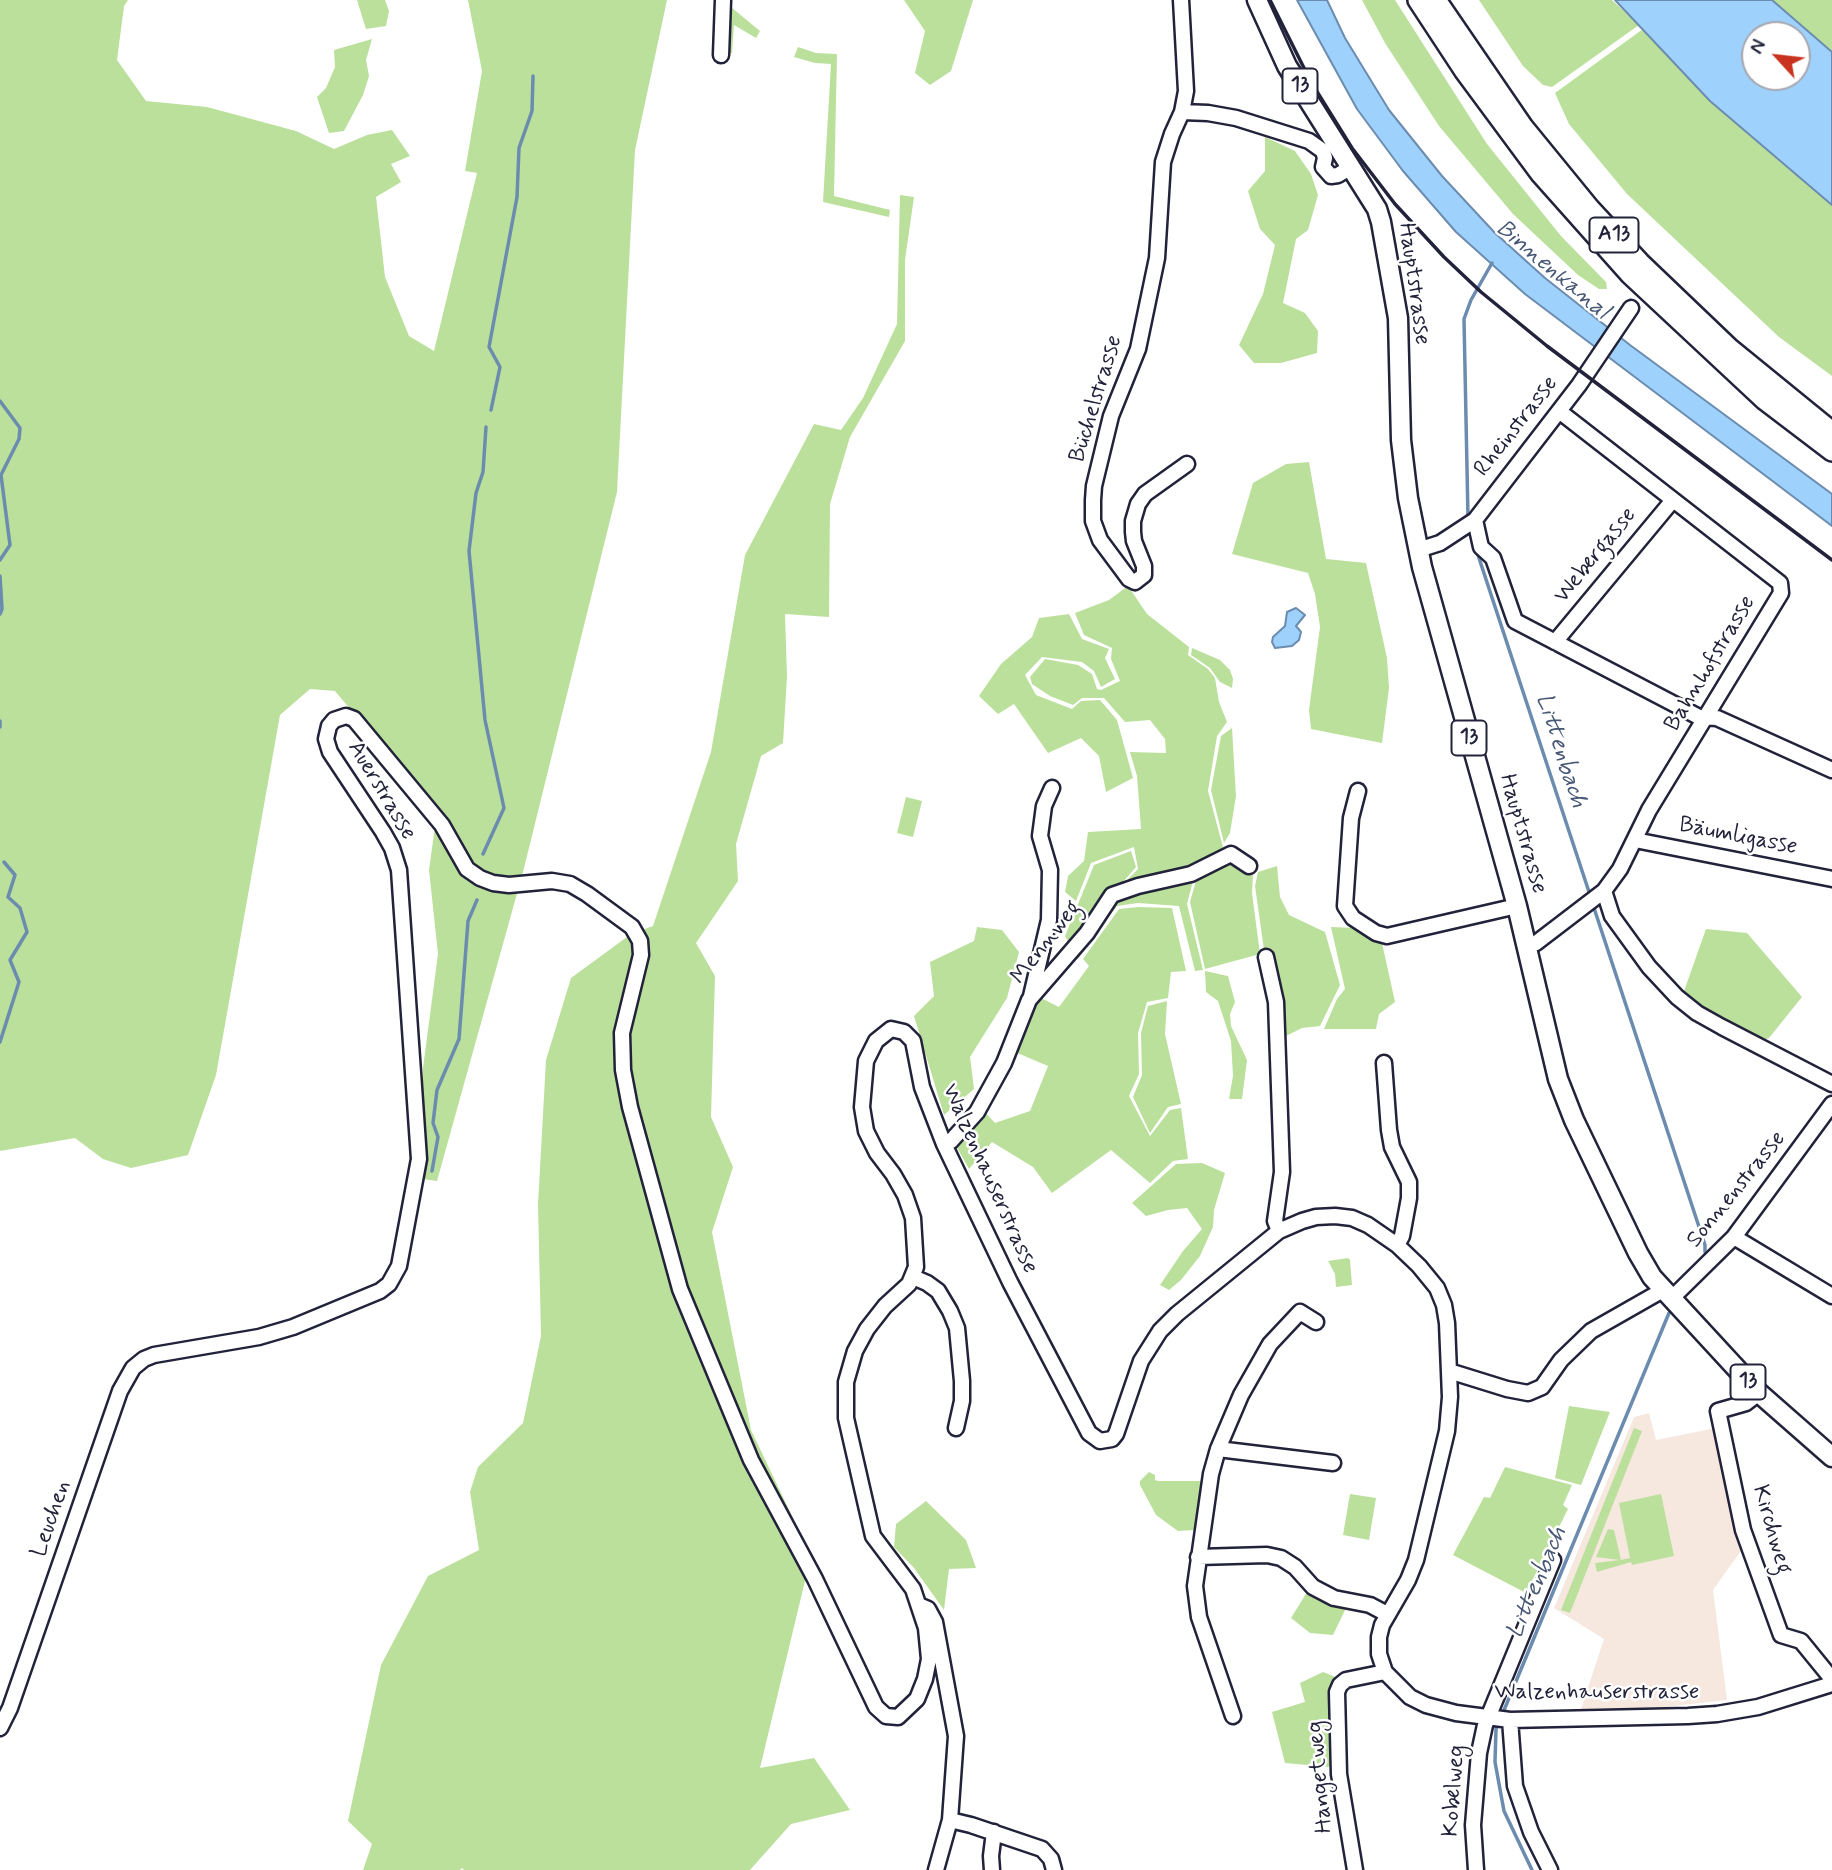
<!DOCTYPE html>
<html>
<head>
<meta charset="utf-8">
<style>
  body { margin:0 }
  #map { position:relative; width:1832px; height:1870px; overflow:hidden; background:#fff; font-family:Mynerve,sans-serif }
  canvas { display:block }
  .north { position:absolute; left:1741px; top:21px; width:70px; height:70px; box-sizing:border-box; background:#fff; border:2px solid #a7a7b1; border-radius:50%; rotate:297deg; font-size:19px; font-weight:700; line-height:28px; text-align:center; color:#22223b }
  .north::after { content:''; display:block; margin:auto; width:24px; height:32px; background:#c8321e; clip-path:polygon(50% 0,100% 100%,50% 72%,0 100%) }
</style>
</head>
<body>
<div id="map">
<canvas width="1832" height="1870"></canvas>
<div class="north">N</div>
</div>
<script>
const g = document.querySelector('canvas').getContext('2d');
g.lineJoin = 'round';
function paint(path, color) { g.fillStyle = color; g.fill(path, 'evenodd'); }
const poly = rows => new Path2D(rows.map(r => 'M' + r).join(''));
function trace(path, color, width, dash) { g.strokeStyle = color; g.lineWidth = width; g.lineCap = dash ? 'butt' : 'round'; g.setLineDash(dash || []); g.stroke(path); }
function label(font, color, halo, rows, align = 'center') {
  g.font = font + ' Mynerve,sans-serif'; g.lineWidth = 5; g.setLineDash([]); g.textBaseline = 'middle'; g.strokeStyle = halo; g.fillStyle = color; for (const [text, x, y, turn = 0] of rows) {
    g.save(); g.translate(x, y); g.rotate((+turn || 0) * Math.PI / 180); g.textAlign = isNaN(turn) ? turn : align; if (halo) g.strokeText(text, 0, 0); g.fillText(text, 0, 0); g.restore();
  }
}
paint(poly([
  [1649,1413,1656,1440,1716,1428,1743,1548,1713,1590,1727,1700,1655,1708,1581,1709,1604,1639,1554,1608,1634,1417]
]), '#f6e8df');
paint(poly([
  [0,0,128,0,124,6,117,60,146,101,207,107,296,131,334,149,367,135,392,130,410,156,391,164,401,182,376,197,385,277,409,336,434,351,477,173,465,171,482,71,468,0,667,0,635,150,617,492,523,872,437,1181,423,1179,423,1068,438,954,429,870,437,812,335,691,310,689,280,715,216,1075,188,1155,131,1168,103,1159,75,1138,0,1151],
  [357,0,385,0,389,11,386,26,366,29],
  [904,0,973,0,951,71,930,85,915,73,925,31],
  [1362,0,1395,0,1487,144,1561,236,1606,282,1607,289,1599,289,1578,275,1513,214,1439,126,1385,43],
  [1479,0,1612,0,1639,25,1552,87,1543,85,1523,66],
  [1772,0,1832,0,1832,52,1777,5],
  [726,3,760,31,756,38,734,25,732,53,724,53],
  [1643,29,1710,101,1832,205,1832,376,1779,337,1627,194,1569,124,1555,93],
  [372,39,366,60,369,76,363,95,344,131,329,133,317,97,326,88,335,67,334,50],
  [798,47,816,53,837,54,834,196,890,210,889,217,823,202,831,64,815,63,794,57],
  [1265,137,1295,151,1311,174,1318,195,1308,230,1296,239,1283,303,1305,313,1318,331,1317,353,1281,363,1254,363,1239,345,1263,294,1275,245,1260,229,1248,191,1265,171],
  [900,195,914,197,905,260,905,341,850,437,830,504,829,617,785,614,787,677,783,743,761,756,736,844,738,881,696,943,715,976,711,1117,733,1167,712,1232,751,1430,811,1556,760,1768,814,1758,850,1810,791,1824,750,1870,464,1870,462,1868,460,1870,363,1870,372,1844,348,1821,381,1665,428,1576,479,1550,470,1492,478,1467,523,1423,541,1336,538,1204,546,1060,571,978,631,934,653,926,711,752,745,555,814,424,841,430,863,398,897,324],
  [1309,462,1326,559,1366,563,1387,658,1389,688,1382,743,1311,729,1309,710,1320,627,1315,594,1308,573,1232,554,1253,483,1286,464],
  [1128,586,1147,614,1189,647,1188,655,1208,669,1215,678,1219,702,1227,722,1217,736,1208,791,1223,847,1210,858,1189,868,1127,880,1138,869,1134,847,1091,863,1076,901,1065,892,1068,876,1084,861,1088,832,1141,829,1137,776,1130,752,1166,753,1165,739,1150,720,1125,722,1104,698,1082,698,1073,705,1050,696,1032,684,1030,677,1045,659,1078,665,1092,674,1097,689,1101,690,1120,681,1111,659,1112,648,1084,635,1075,613,1109,600],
  [1069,614,1082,639,1109,649,1105,658,1115,679,1101,687,1094,671,1082,662,1042,657,1025,675,1036,695,1072,709,1081,701,1100,700,1117,720,1133,778,1106,792,1099,756,1081,738,1048,753,1014,704,998,714,979,696,1001,664,1032,637,1039,618],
  [1192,648,1220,660,1230,670,1233,679,1232,688,1220,682,1210,668,1191,655],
  [1232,728,1236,796,1230,833,1224,843,1211,790,1221,736],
  [906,797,922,801,913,837,897,833],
  [1131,851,1136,867,1123,882,1194,877,1187,904,1203,970,1195,971,1179,906,1138,903,1117,906,1078,959,1065,936,1094,865],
  [1228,862,1242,864,1253,873,1252,893,1260,954,1205,969,1190,902,1197,877],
  [1277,866,1280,897,1289,915,1325,932,1340,985,1320,1026,1302,1028,1282,1038,1264,950,1255,886,1258,872],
  [1138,907,1172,908,1186,971,1171,972,1168,998,1147,1002,1138,1033,1139,1074,1129,1096,1150,1136,1170,1110,1181,1108,1188,1159,1173,1161,1150,1183,1111,1150,1052,1193,1033,1167,992,1142,969,1169,955,1144,983,1110,995,1123,1030,1111,1048,1066,1015,1052,1032,1007,1039,997,1059,1007,1089,966,1083,959,1119,909],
  [977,927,1002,930,1019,952,1007,998,970,1057,974,1089,944,1115,914,1016,934,996,930,962,974,941],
  [1331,927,1358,928,1382,943,1395,1002,1379,1014,1376,1029,1324,1029,1337,999,1345,989],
  [1706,929,1747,933,1802,997,1769,1038,1762,1041,1698,1008,1683,994],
  [1205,971,1228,976,1235,1002,1230,1014,1231,1026,1247,1060,1242,1099,1229,1099,1233,1076,1231,1041,1218,1001,1206,992],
  [1167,1001,1165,1034,1181,1104,1168,1107,1150,1133,1133,1097,1142,1075,1141,1033,1148,1006],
  [1202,1163,1225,1173,1214,1210,1213,1227,1200,1256,1181,1280,1169,1290,1160,1285,1183,1251,1202,1229,1187,1208,1168,1210,1146,1216,1132,1203,1176,1164],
  [1348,1258,1350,1260,1352,1285,1336,1287,1335,1274,1328,1261],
  [1569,1406,1610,1412,1581,1485,1555,1478],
  [1634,1428,1642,1431,1570,1613,1561,1610],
  [1505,1467,1572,1485,1563,1505,1568,1509,1526,1593,1453,1555,1484,1497,1490,1498],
  [1149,1472,1155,1475,1155,1480,1158,1481,1203,1481,1195,1530,1178,1531,1156,1515,1140,1485,1140,1481],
  [1350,1494,1376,1498,1369,1540,1343,1535],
  [1661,1494,1674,1556,1632,1565,1631,1562,1597,1572,1595,1563,1620,1560,1596,1557,1608,1529,1614,1530,1621,1560,1630,1558,1619,1503],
  [926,1501,966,1540,976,1568,949,1569,944,1610,914,1568,894,1547,896,1524],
  [1309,1589,1347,1606,1333,1635,1310,1633,1291,1618],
  [1323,1672,1338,1678,1332,1765,1328,1767,1285,1763,1272,1712,1305,1702,1300,1683]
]), '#bbe09b');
const water = poly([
  [1297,0,1327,0,1345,38,1389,110,1442,176,1495,233,1545,278,1630,345,1832,494,1832,526,1525,294,1456,232,1403,171,1357,109,1297,0],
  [1615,0,1772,0,1832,52,1832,205,1710,101,1615,0],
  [1755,35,1797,35,1797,77,1755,77,1755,35],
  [1296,608,1305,615,1296,626,1301,632,1299,640,1292,646,1275,648,1272,642,1273,637,1285,626,1287,612,1296,608]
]);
paint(water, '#9ed2fc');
trace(water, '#6c8caf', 2);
trace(poly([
  [0,401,20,428,19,439,1,475,10,545,0,560],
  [491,410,500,367,489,347,517,197,519,148,532,111,533,76],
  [1468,518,1464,319,1471,300,1492,263],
  [1476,549,1591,898],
  [0,576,2,609,0,614],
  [0,721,0,727],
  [483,854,504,808,485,720,469,551,476,493,483,472,486,427],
  [1593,905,1705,1245,1705,1252],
  [0,1042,19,982,10,960,27,932,20,908,8,897,15,875,4,862],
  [432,1171,438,1137,433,1123,437,1090,459,1039,468,921,477,900],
  [1502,1715,1669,1313],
  [1499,1722,1496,1729,1495,1762,1504,1811,1532,1870]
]), '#6c8caf', 3.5);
const minor = poly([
  [1181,0,1186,91,1182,112,1172,134,1163,162,1157,258,1138,349,1111,416,1094,486,1093,500,1093,521,1100,540,1129,579,1135,582,1144,575,1144,566,1134,541,1133,532,1133,521,1138,504,1145,494,1187,464],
  [721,55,723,0],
  [1182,112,1208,113,1236,118,1309,141,1323,151,1325,158,1323,167,1331,176,1338,175,1351,167],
  [1475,520,1481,547,1493,558,1515,621,1699,717,1717,718,1832,770],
  [1418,550,1440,543,1475,520,1579,385,1631,308],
  [1555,642,1673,500],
  [1358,791,1351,818,1345,906,1353,918,1376,933,1387,936,1517,906],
  [1635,840,1832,879],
  [1604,891,1612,916,1649,967,1677,997,1697,1013,1722,1027,1832,1084],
  [1527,946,1536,943,1604,891,1620,869,1649,810,1781,593,1780,583,1559,411],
  [1266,957,1276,1002,1282,1172,1275,1221,1279,1231],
  [1031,996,1049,920,1050,870,1040,836,1044,806,1052,788],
  [1384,1063,1389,1130,1392,1147,1409,1182,1409,1198,1402,1236,1397,1245],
  [944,1144,951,1141,977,1112,1004,1063,1029,1000,1087,933,1112,895,1138,886,1191,874,1231,854,1249,866],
  [1734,1237,1832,1296],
  [913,1277,927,1283,938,1291,950,1311,957,1328,962,1381,962,1401,956,1428],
  [1671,1299,1734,1237,1832,1104],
  [1449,1371,1507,1389,1528,1393,1542,1387,1561,1360,1591,1331,1663,1290],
  [1759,1393,1746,1403,1718,1411,1743,1530,1781,1635,1801,1641,1832,1679],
  [1218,1449,1333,1463],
  [1198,1557,1267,1555,1281,1558,1295,1567,1313,1587,1334,1598,1370,1605,1387,1614],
  [921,1606,928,1609,935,1622,956,1736,950,1820,936,1870],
  [1233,1716,1199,1617,1195,1586,1211,1474,1218,1449,1241,1395,1270,1344,1300,1312,1316,1322],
  [1510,1720,1515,1786,1531,1832,1550,1870],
  [0,1728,10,1708,120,1391,133,1368,144,1359,154,1355,259,1337,293,1327,380,1291,389,1284,399,1266,419,1159,399,870,392,848,383,832,330,752,326,739,329,726,334,720,346,716,354,719,442,825,467,869,480,878,493,883,509,885,552,881,570,884,587,894,632,927,640,941,641,955,622,1033,623,1070,630,1107,680,1289,751,1460,815,1579,876,1707,886,1716,898,1717,917,1699,925,1679,929,1659,926,1628,913,1589,873,1536,846,1418,846,1382,855,1351,867,1329,885,1306,909,1284,916,1267,913,1218,905,1195,893,1174,877,1153,866,1131,862,1107,866,1061,876,1041,891,1029,904,1032,913,1041,922,1087,944,1144,1010,1282,1054,1366,1089,1433,1100,1441,1112,1439,1116,1434,1141,1361,1160,1331,1177,1314,1279,1231,1302,1221,1316,1217,1335,1216,1352,1218,1368,1225,1397,1245,1419,1266,1437,1288,1444,1305,1447,1323,1450,1397,1447,1431,1416,1560,1408,1580,1382,1625,1379,1637,1379,1654,1385,1672,1410,1697,1426,1705,1456,1713,1510,1720,1688,1716,1717,1714,1758,1707,1832,1684],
  [950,1820,971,1825,1042,1849,1051,1859,1054,1870],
  [992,1870,991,1856,994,1832],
  [1355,1870,1339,1774,1337,1692,1340,1685,1346,1680,1385,1672],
  [1476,1870,1473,1825,1479,1753,1485,1725,1553,1560]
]);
const major = poly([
  [1257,0,1287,66,1377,209,1381,222,1398,318,1401,440,1408,498,1422,567,1517,906,1558,1079,1574,1120,1638,1253,1652,1277,1759,1393,1832,1457]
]);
const highway = poly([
  [1418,0,1464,70,1541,174,1630,274,1765,400,1832,451],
  [1436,0,1523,127,1590,209,1640,263,1729,348,1832,432]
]);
trace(minor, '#22223b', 19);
trace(major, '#22223b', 23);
trace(highway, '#22223b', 24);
trace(minor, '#fff', 14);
trace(major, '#fff', 18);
trace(highway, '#fff', 19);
trace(poly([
  [1270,0,1311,82,1352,148,1395,204,1444,257,1481,292,1547,346,1832,560]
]), '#22223b', 3.5);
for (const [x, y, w] of [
  [1300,86,35],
  [1614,235,49],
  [1469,738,35],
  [1748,1382,35]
]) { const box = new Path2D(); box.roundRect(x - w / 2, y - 17.5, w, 35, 5); g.fillStyle = '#fff'; g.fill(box); trace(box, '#22223b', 2); }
label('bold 21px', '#22223b', null, [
  ["13",1300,86],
  ["A13",1614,235],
  ["13",1469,738],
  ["13",1748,1382]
]);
label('23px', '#22223b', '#fff', [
  ["Hauptstrasse",1413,284,82],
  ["Büchelstrasse",1097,399,-73],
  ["Rheinstrasse",1517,427,-52],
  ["Webergasse",1596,556,-51],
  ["Bahnhofstrasse",1711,664,-59],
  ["Auerstrasse",381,791,59],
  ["Hauptstrasse",1522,834,74],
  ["Bäumligasse",1738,837,11],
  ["Mennweg",1047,943,-52],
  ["Walzenhauserstrasse",989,1179,66],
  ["Sonnenstrasse",1737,1190,-51],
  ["Leuchen",52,1519,-71],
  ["Kirchweg",1771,1530,74],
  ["Walzenhauserstrasse",1597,1693],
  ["Hangetweg",1321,1777,-95],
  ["Kobelweg",1455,1791,-86]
]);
label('italic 24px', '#475775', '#fff', [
  ["Binnenkanal",1552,271,40],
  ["Littenbach",1560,751,72],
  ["Littenbach",1538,1583,-67]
]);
</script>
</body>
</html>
